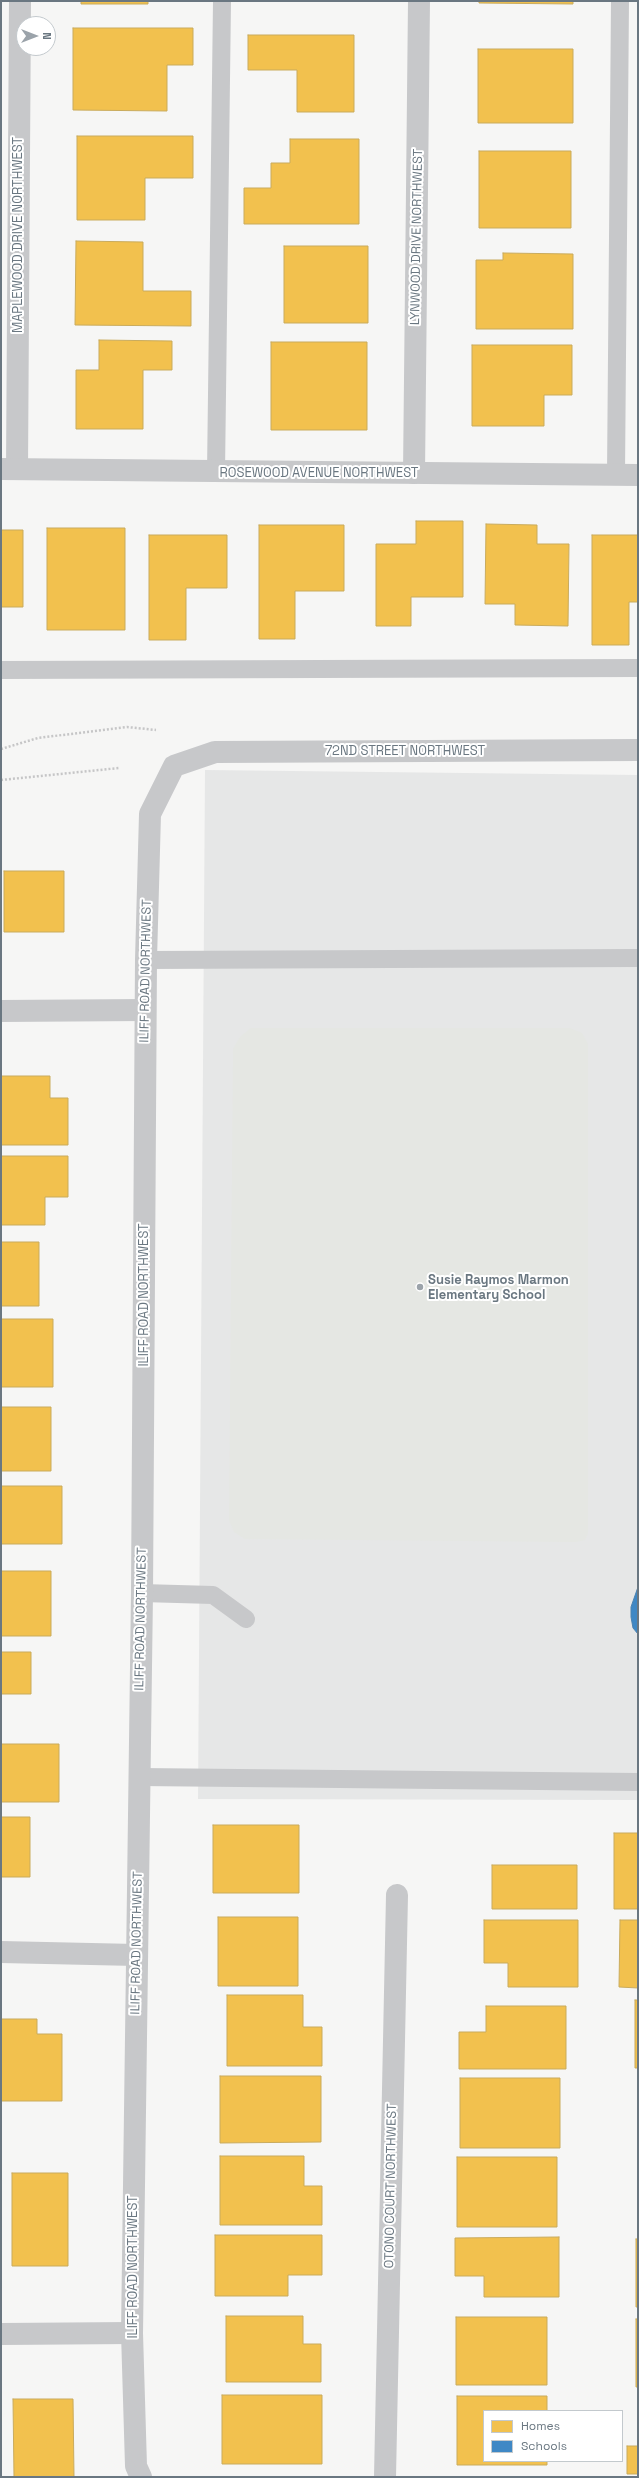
<!DOCTYPE html>
<html>
<head>
<meta charset="utf-8">
<style>
  body { margin:0 }
  #map { position:relative; width:639px; height:2478px; overflow:hidden; background:#f6f6f5; font-family:"Space Grotesk",sans-serif }
  canvas { display:block }
  .frame { position:absolute; inset:0; border:2px solid #6a7781; pointer-events:none }
  .legend { position:absolute; left:483px; top:2410px; width:140px; height:52px; box-sizing:border-box; background:#fff; border:1px solid #c3c9cd; margin:0; padding:5px 7px; list-style:none; font-size:12px; color:#6a7781 }
  .legend li { display:flex; align-items:center; gap:8px; height:20px }
  .legend b { width:20px; border:1px solid #c3c9cd }
  .north { position:absolute; left:16px; top:16px; width:40px; height:40px; box-sizing:border-box; background:#fff; border:1px solid #c3c9cd; border-radius:50%; rotate:90deg; font-size:11px; font-weight:700; line-height:16px; text-align:center; color:#6a7781 }
  .north::after { content:''; display:block; margin:auto; width:14px; height:18px; background:#9ba3aa; clip-path:polygon(50% 0,100% 100%,50% 72%,0 100%) }
</style>
</head>
<body>
<div id="map">
<canvas width="639" height="2478"></canvas>
<div class="frame"></div>
<ul class="legend">
<li><b style="height:11px;background:#f2c14e"></b>Homes</li>
<li><b style="height:11px;background:#3f88c5"></b>Schools</li>
</ul>
<div class="north">N</div>
</div>
<script>
const g = document.querySelector('canvas').getContext('2d');
g.lineJoin = 'round';
function paint(path, color) { g.fillStyle = color; g.fill(path, 'evenodd'); }
const poly = rows => new Path2D(rows.map(r => 'M' + r).join(''));
function trace(path, color, width, dash) { g.strokeStyle = color; g.lineWidth = width; g.lineCap = dash ? 'butt' : 'round'; g.setLineDash(dash || []); g.stroke(path); }
function label(font, color, halo, rows, align = 'center') {
  g.font = font + ' "Space Grotesk",sans-serif'; g.lineWidth = 4; g.setLineDash([]); g.textBaseline = 'middle'; g.strokeStyle = halo; g.fillStyle = color; for (const [text, x, y, turn = 0] of rows) {
    g.save(); g.translate(x, y); g.rotate((+turn || 0) * Math.PI / 180); g.textAlign = isNaN(turn) ? turn : align; if (halo) g.strokeText(text, 0, 0); g.fillText(text, 0, 0); g.restore();
  }
}
paint(poly([
  [205,770,638,775,638,1800,198,1799]
]), '#e6e7e7');
paint(poly([
  [251,1028,570,1028,582,1033,588,1044,588,1533,585,1540,576,1542,245,1539,234,1532,229,1520,233,1049,240,1037]
]), '#e5e7e3');
const homes = poly([
  [81,1,148,1,148,4,81,4,81,1],
  [479,1,573,1,573,4,479,3,479,1],
  [73,28,193,28,193,65,167,65,167,111,73,110,73,28],
  [248,35,354,35,354,112,297,112,297,70,248,70,248,35],
  [478,49,573,49,573,123,478,123,478,49],
  [77,136,193,136,193,178,145,178,145,220,77,220,77,136],
  [290,139,359,139,359,224,244,224,244,188,271,188,271,163,290,163,290,139],
  [479,151,571,151,571,228,479,228,479,151],
  [76,241,143,242,143,291,191,291,191,326,75,325,76,241],
  [284,246,368,246,368,323,284,323,284,246],
  [503,253,573,254,573,329,476,329,476,260,503,260,503,253],
  [99,340,172,341,172,370,143,370,143,429,76,429,76,370,99,370,99,340],
  [271,342,367,342,367,430,271,430,271,342],
  [472,345,572,345,572,395,544,395,544,426,472,426,472,345],
  [416,521,463,521,463,597,411,597,411,626,376,626,376,544,416,544,416,521],
  [486,524,537,525,537,544,569,544,568,626,515,625,515,604,485,604,486,524],
  [259,525,344,525,344,591,295,591,295,639,259,639,259,525],
  [47,528,125,528,125,630,47,630,47,528],
  [1,530,23,530,23,607,1,607,1,530],
  [149,535,227,535,227,588,186,588,186,640,149,640,149,535],
  [592,535,638,535,638,602,629,602,629,645,592,645,592,535],
  [4,871,64,871,64,932,4,932,4,871],
  [1,1076,50,1076,50,1098,68,1098,68,1145,1,1145,1,1076],
  [1,1156,68,1156,68,1197,45,1197,45,1225,1,1225,1,1156],
  [1,1242,39,1242,39,1306,1,1306,1,1242],
  [1,1319,53,1319,53,1387,1,1387,1,1319],
  [1,1407,51,1407,51,1471,1,1471,1,1407],
  [1,1486,62,1486,62,1544,1,1544,1,1486],
  [1,1571,51,1571,51,1636,1,1636,1,1571],
  [1,1652,31,1652,31,1694,1,1694,1,1652],
  [1,1744,59,1744,59,1802,1,1802,1,1744],
  [1,1817,30,1817,30,1877,1,1877,1,1817],
  [213,1825,299,1825,299,1893,213,1893,213,1825],
  [614,1833,638,1833,638,1909,614,1909,614,1833],
  [492,1865,577,1865,577,1909,492,1909,492,1865],
  [218,1917,298,1917,298,1986,218,1986,218,1917],
  [484,1920,578,1920,578,1987,508,1987,508,1963,484,1963,484,1920],
  [620,1920,638,1920,638,1988,619,1987,620,1920],
  [227,1995,303,1995,303,2027,322,2027,322,2066,227,2066,227,1995],
  [635,2000,638,2000,638,2068,635,2068,635,2000],
  [486,2006,566,2006,566,2069,459,2069,459,2032,486,2032,486,2006],
  [1,2019,37,2019,37,2034,62,2034,62,2101,1,2101,1,2019],
  [220,2076,321,2076,321,2142,220,2143,220,2076],
  [460,2078,560,2078,560,2148,460,2148,460,2078],
  [220,2156,304,2156,304,2186,322,2186,322,2225,220,2225,220,2156],
  [457,2157,557,2157,557,2227,457,2227,457,2157],
  [12,2173,68,2173,68,2266,12,2266,12,2173],
  [215,2235,322,2235,322,2275,288,2275,288,2296,215,2296,215,2235],
  [559,2237,559,2297,484,2297,484,2276,455,2276,455,2238,559,2237],
  [636,2239,638,2239,638,2307,636,2307,636,2239],
  [226,2316,303,2316,303,2344,321,2344,321,2382,226,2382,226,2316],
  [456,2317,547,2317,547,2385,456,2385,456,2317],
  [636,2319,638,2319,638,2387,636,2387,636,2319],
  [222,2395,322,2395,322,2464,222,2464,222,2395],
  [457,2396,547,2396,547,2411,484,2411,484,2461,547,2461,547,2465,457,2465,457,2396],
  [13,2399,73,2399,74,2477,14,2477,13,2399],
  [627,2446,638,2446,638,2474,627,2474,627,2446]
]);
paint(homes, '#f2c14e');
trace(homes, '#c9ab5d', 1);
const schools = poly([
  [638,1587,638,1634,633,1628,631,1617,631,1607,638,1587]
]);
paint(schools, '#3f88c5');
trace(schools, '#4c83b1', 1);
trace(poly([
  [1,749,38,738,127,727,156,730],
  [1,780,119,768]
]), '#c6c6c7', 2.5, [2, 2]);
trace(poly([
  [216,472,222,1],
  [616,474,620,1],
  [1,670,638,668],
  [146,960,638,958],
  [142,1593,213,1595,246,1619],
  [139,1777,638,1782]
]), '#c7c8ca', 18);
trace(poly([
  [17,469,20,1],
  [414,473,419,1],
  [1,1011,145,1010],
  [1,1952,136,1955],
  [1,2334,132,2333],
  [385,2477,397,1895]
]), '#c7c8ca', 22);
trace(poly([
  [1,469,638,475],
  [141,2477,136,2466,132,2333,142,1593,146,960,150,814,174,766,215,752,638,750]
]), '#c7c8ca', 22);
for (const [x, y, r, color] of [
  [420,1287,4,"#9ba3aa"]
]) { const dot = new Path2D(); dot.arc(x, y, r, 0, 2 * Math.PI); g.fillStyle = color; g.fill(dot); trace(dot, '#fff', 1.5); }
label('13px', '#6a7781', '#fff', [
  ["MAPLEWOOD DRIVE NORTHWEST",18,235,-90],
  ["LYNWOOD DRIVE NORTHWEST",417,237,-89],
  ["ROSEWOOD AVENUE NORTHWEST",319,473],
  ["72ND STREET NORTHWEST",405,751],
  ["ILIFF ROAD NORTHWEST",146,971,-89],
  ["ILIFF ROAD NORTHWEST",144,1295,-90],
  ["ILIFF ROAD NORTHWEST",141,1619,-89],
  ["ILIFF ROAD NORTHWEST",137,1943,-89],
  ["OTONO COURT NORTHWEST",391,2186,-89],
  ["ILIFF ROAD NORTHWEST",133,2267,-90]
]);
label('bold 13px', '#6a7781', '#fff', [
  ["Susie Raymos Marmon",428,1280],
  ["Elementary School",428,1295]
], 'left');
</script>
</body>
</html>
